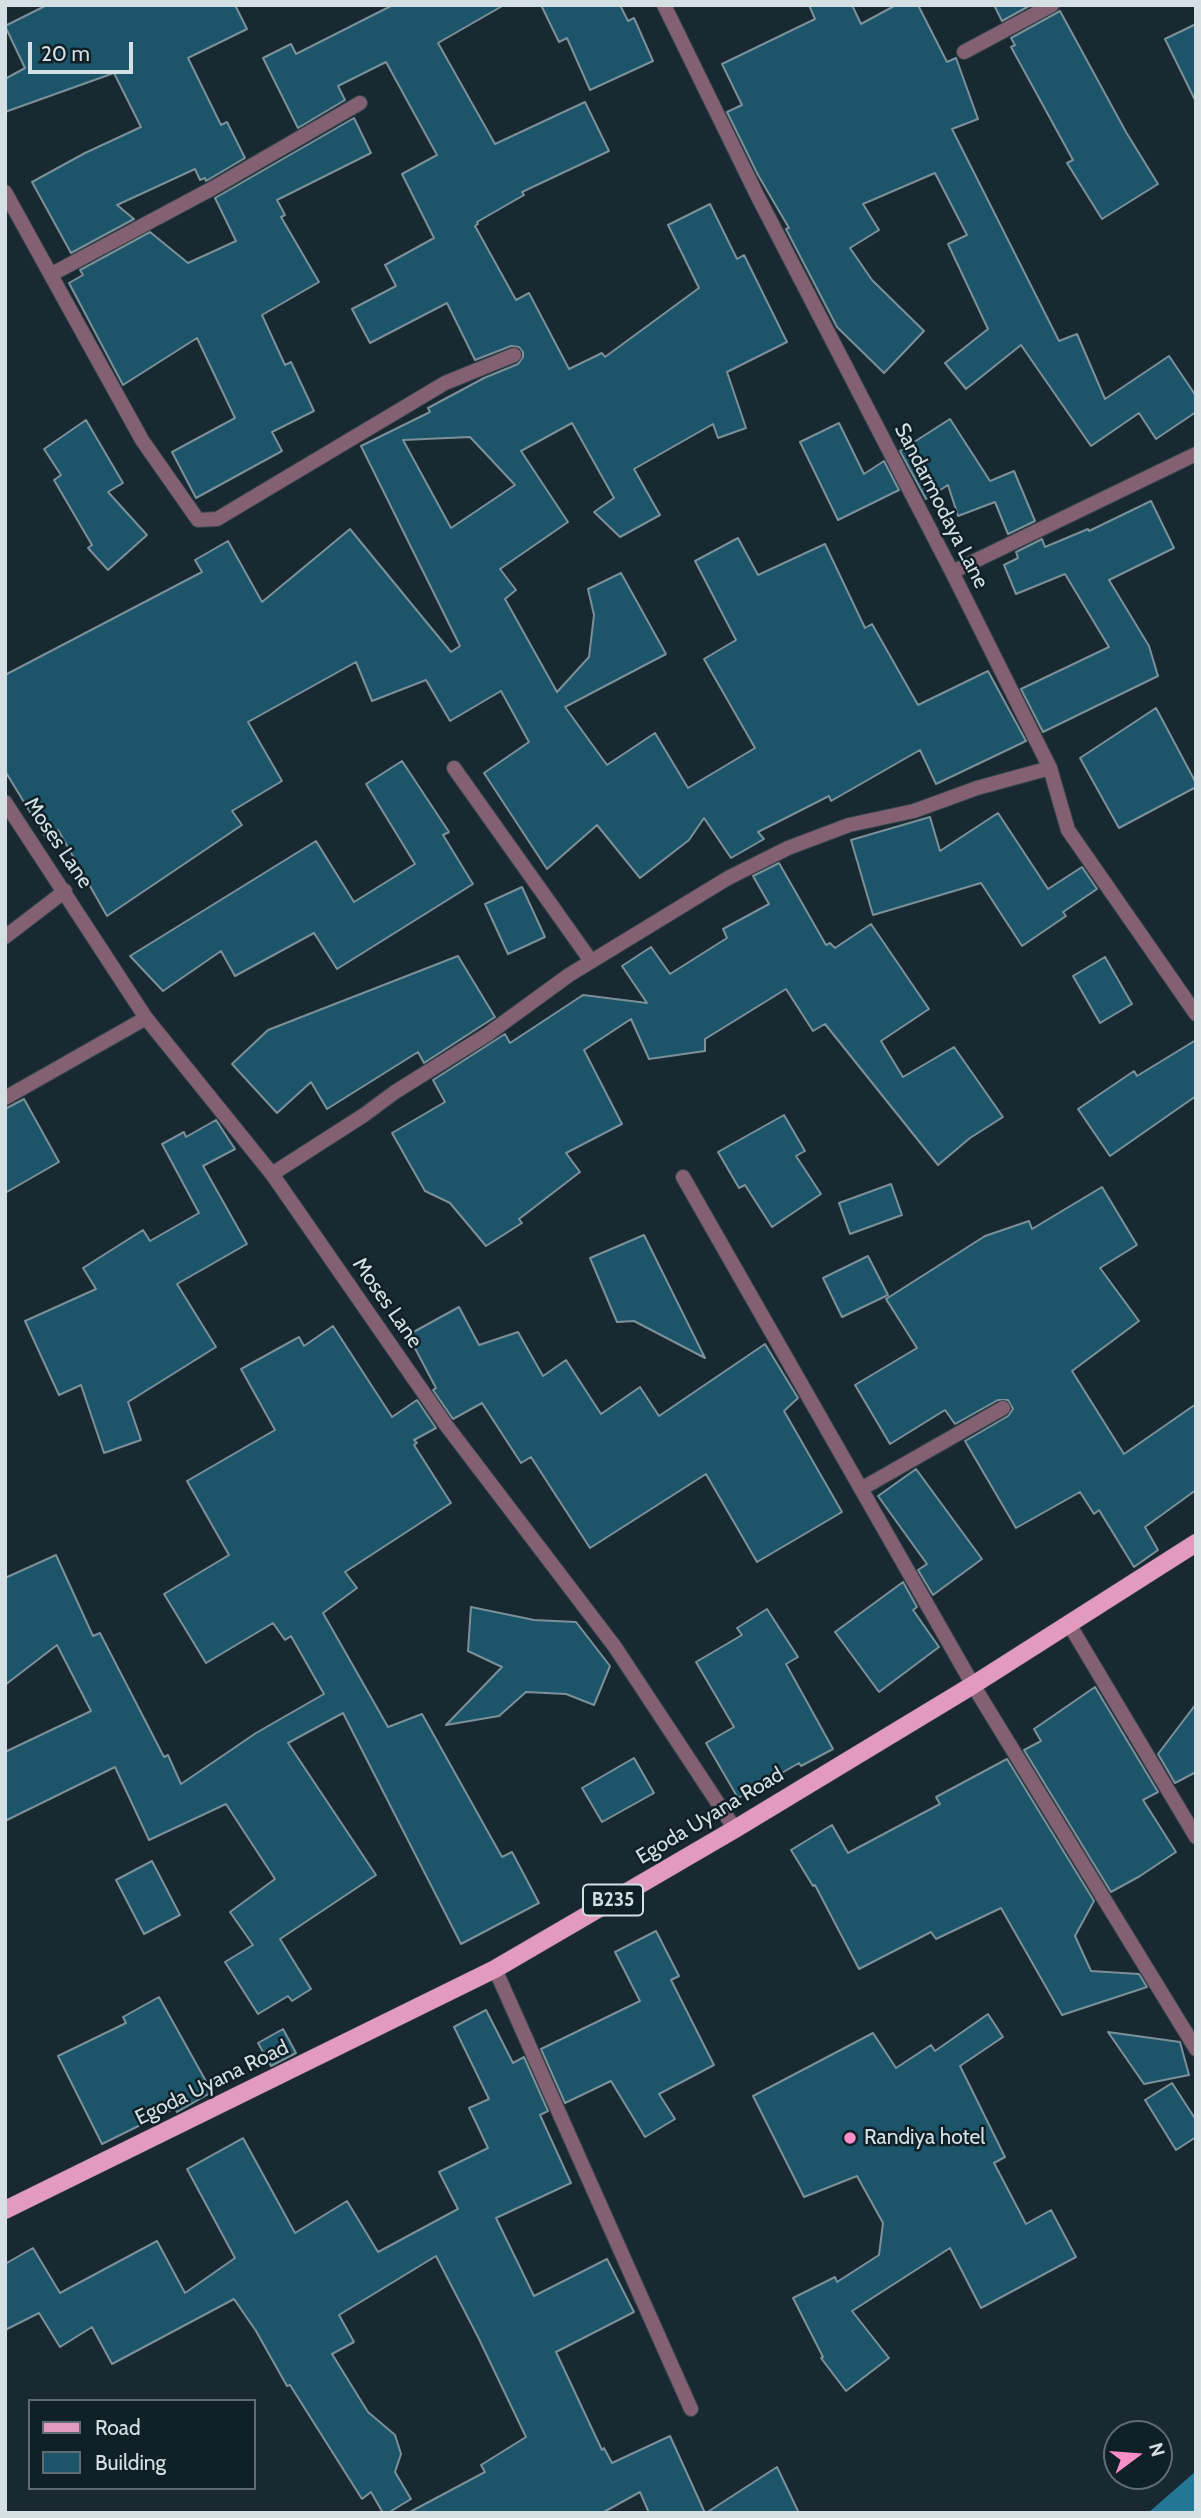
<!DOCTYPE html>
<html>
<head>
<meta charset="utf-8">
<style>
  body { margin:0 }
  #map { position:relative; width:1201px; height:2518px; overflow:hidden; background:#182931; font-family:Cabin,sans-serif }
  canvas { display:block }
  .frame { position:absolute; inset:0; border:7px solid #d5e0e5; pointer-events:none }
  .legend { position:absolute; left:28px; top:2399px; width:228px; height:91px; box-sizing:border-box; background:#0f2027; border:2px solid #5e6d73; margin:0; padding:9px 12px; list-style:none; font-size:21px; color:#d5e0e5 }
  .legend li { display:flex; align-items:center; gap:14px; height:35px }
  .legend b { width:35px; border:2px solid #5e6d73 }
  .north { position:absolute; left:1103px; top:2420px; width:70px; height:70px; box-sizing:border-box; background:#0f2027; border:2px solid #5e6d73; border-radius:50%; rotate:74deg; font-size:19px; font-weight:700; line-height:28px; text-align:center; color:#d5e0e5 }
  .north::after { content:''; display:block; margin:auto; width:24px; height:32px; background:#fa8fc7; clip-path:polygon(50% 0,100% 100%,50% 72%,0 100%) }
  .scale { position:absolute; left:28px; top:42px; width:105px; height:32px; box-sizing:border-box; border:4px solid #d5e0e5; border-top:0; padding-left:9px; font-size:21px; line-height:24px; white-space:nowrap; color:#d5e0e5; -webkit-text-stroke:5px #0f2027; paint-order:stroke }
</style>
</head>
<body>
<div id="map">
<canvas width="1201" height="2518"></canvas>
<div class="frame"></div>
<ul class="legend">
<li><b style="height:9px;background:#e29abe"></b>Road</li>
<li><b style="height:19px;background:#1c556a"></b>Building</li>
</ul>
<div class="north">N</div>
<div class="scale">20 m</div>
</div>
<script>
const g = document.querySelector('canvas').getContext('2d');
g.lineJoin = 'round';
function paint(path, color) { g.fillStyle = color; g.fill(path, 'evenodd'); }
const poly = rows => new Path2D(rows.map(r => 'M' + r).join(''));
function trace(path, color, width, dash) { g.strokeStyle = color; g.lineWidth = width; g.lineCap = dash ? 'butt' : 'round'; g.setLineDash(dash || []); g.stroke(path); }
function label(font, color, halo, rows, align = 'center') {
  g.font = font + ' Cabin,sans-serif'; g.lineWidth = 5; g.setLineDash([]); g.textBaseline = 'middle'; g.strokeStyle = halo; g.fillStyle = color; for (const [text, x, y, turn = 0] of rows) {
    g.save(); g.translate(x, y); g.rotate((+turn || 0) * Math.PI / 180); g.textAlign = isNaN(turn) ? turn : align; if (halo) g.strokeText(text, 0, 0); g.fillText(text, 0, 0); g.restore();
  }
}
paint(poly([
  [1196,2471,1196,2513,1148,2513]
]), '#237695');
const building = poly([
  [47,5,235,5,247,29,188,58,221,125,227,122,245,158,206,181,205,178,200,180,195,169,117,205,134,219,71,253,32,182,85,153,141,127,114,73,5,112,5,79,25,68,5,26,47,5],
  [393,5,504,5,438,43,495,144,585,102,609,151,522,192,524,195,477,222,478,224,475,226,516,300,529,293,569,369,602,353,605,357,699,288,668,225,710,204,737,259,744,255,787,342,727,372,746,428,718,438,713,424,634,469,660,515,620,537,594,512,614,498,572,423,521,451,568,522,500,569,516,590,505,599,557,692,589,657,594,615,588,589,621,573,666,654,565,707,607,765,655,733,688,788,755,748,704,659,736,640,695,561,738,538,758,575,825,544,865,628,872,624,918,705,988,671,1026,741,936,784,920,750,831,801,829,796,758,832,764,839,731,858,704,818,689,840,640,878,597,825,547,869,484,773,529,742,501,691,450,721,426,680,372,701,356,662,248,722,282,781,232,811,242,825,107,916,58,830,46,838,5,771,5,675,202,572,195,560,228,541,262,602,350,529,451,652,460,646,361,446,430,412,428,408,484,378,518,364,523,357,523,352,519,347,511,346,475,360,447,303,370,343,352,309,396,286,385,265,434,238,402,174,437,155,386,62,338,86,345,100,298,128,263,58,291,44,296,54,393,5],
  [470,437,515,485,451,528,403,440,470,437],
  [541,5,620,5,628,21,634,18,653,61,590,90,567,38,559,42,541,5],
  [809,5,852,5,861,24,896,5,918,5,947,62,956,58,978,119,952,129,1059,341,1077,334,1105,399,1169,356,1196,396,1196,412,1156,439,1139,413,1091,446,1021,345,966,389,945,363,988,329,948,244,967,235,935,173,863,204,879,230,850,248,872,280,924,331,884,373,837,327,786,229,789,228,758,175,727,112,742,105,722,64,815,19,809,5],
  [994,5,1031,5,1002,21,994,5],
  [1060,11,1126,132,1158,184,1102,219,1067,163,1073,160,1011,47,1015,45,1011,38,1060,11],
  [1196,24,1196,102,1165,39,1196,24],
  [354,118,371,153,277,200,285,215,281,217,319,282,262,315,285,365,291,362,314,411,272,432,282,451,196,498,172,452,235,418,197,338,123,385,69,283,83,275,80,270,150,232,188,263,236,241,215,198,354,118],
  [950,419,990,481,1014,471,1035,521,1008,534,995,502,958,516,948,485,926,499,900,451,950,419],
  [86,420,123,483,108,492,147,535,108,570,88,548,92,545,54,480,61,475,44,449,86,420],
  [839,423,864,474,884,461,899,490,838,520,800,442,839,423],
  [1151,501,1174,548,1109,580,1149,646,1158,676,1043,732,1021,689,1109,647,1065,574,1016,594,1004,565,1018,558,1016,552,1042,539,1045,547,1088,529,1089,531,1151,501],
  [1156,708,1196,783,1196,787,1119,828,1080,758,1156,708],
  [402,761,449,832,443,835,473,884,337,969,314,933,235,976,221,951,163,991,130,956,316,841,354,902,415,864,366,784,402,761],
  [998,813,1048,889,1082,867,1097,889,1063,912,1066,916,1022,946,981,883,873,915,851,840,930,817,940,851,998,813],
  [779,863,826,945,830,943,835,948,871,924,929,1009,881,1041,903,1077,954,1047,1003,1117,970,1138,938,1165,825,1024,813,1031,786,989,705,1039,705,1051,649,1059,631,1019,584,1050,622,1124,566,1153,580,1172,519,1219,522,1223,486,1246,450,1203,425,1191,392,1133,445,1102,433,1080,505,1034,510,1043,583,995,647,1003,622,966,651,947,670,974,727,938,723,929,769,904,753,876,779,863],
  [522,887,545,937,508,954,485,904,522,887],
  [458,956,495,1017,424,1063,418,1052,327,1109,311,1082,277,1113,232,1064,268,1030,458,956],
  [1105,957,1132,1004,1100,1023,1073,976,1105,957],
  [1196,1040,1196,1096,1110,1156,1078,1109,1134,1071,1137,1076,1196,1040],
  [24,1099,59,1162,5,1193,5,1109,24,1099],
  [784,1115,805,1151,796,1156,821,1194,772,1227,745,1185,739,1188,718,1152,784,1115],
  [216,1120,235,1149,203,1166,247,1244,177,1284,216,1347,128,1402,141,1440,104,1453,81,1385,59,1395,25,1321,96,1289,83,1268,143,1230,150,1241,199,1213,162,1144,184,1132,186,1137,216,1120],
  [891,1184,902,1215,850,1234,839,1203,891,1184],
  [1102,1187,1137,1245,1100,1268,1139,1321,1072,1371,1124,1454,1196,1404,1196,1490,1145,1527,1158,1550,1134,1567,1099,1510,1094,1514,1080,1492,1016,1528,965,1441,1008,1416,1013,1409,1008,1400,998,1400,955,1424,945,1410,890,1444,855,1385,917,1348,886,1299,985,1236,1029,1221,1032,1229,1102,1187],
  [644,1235,705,1358,634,1321,617,1322,590,1258,644,1235],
  [868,1256,888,1295,842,1317,823,1278,868,1256],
  [459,1307,479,1345,518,1332,543,1376,566,1360,601,1414,640,1387,659,1416,765,1344,798,1398,784,1411,842,1512,757,1562,706,1474,590,1548,531,1457,521,1463,482,1403,453,1419,433,1390,436,1388,408,1335,459,1307],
  [333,1326,392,1417,417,1400,436,1428,414,1440,417,1443,414,1445,451,1503,345,1572,357,1588,323,1613,388,1727,422,1714,502,1857,512,1852,539,1903,461,1944,343,1713,288,1743,376,1875,280,1939,311,1989,292,2001,288,1996,258,2014,225,1962,253,1945,230,1912,275,1879,226,1804,149,1840,115,1767,5,1821,5,1752,91,1711,57,1645,5,1685,5,1578,56,1555,93,1636,100,1633,164,1757,168,1755,181,1784,256,1733,324,1694,291,1636,285,1640,273,1623,206,1663,164,1594,229,1555,187,1481,275,1430,241,1369,299,1337,304,1346,333,1326],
  [916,1469,982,1559,933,1595,918,1570,927,1564,878,1496,916,1469],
  [903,1582,917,1607,913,1610,939,1647,879,1692,835,1632,903,1582],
  [471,1607,534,1620,576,1622,610,1666,594,1705,566,1694,526,1692,499,1716,446,1725,502,1667,468,1651,471,1607],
  [767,1609,798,1657,786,1664,833,1749,801,1766,799,1763,738,1798,706,1743,734,1727,696,1662,742,1635,737,1628,767,1609],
  [1095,1687,1158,1792,1143,1800,1176,1852,1140,1876,1111,1892,1024,1750,1041,1741,1034,1729,1095,1687],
  [1196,1704,1196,1772,1175,1783,1158,1754,1196,1704],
  [634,1758,654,1793,602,1822,582,1788,634,1758],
  [1007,1759,1094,1901,1075,1936,1091,1971,1139,1974,1147,1987,1062,2015,1001,1908,936,1939,931,1932,859,1969,815,1885,813,1886,791,1850,832,1825,848,1853,940,1804,936,1797,1007,1759],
  [152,1861,180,1915,144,1934,116,1880,152,1861],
  [656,1931,679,1976,671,1980,714,2065,659,2094,675,2119,645,2137,611,2081,565,2103,541,2049,640,2001,615,1952,656,1931],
  [159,1997,212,2092,177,2112,175,2108,102,2144,58,2056,126,2023,123,2017,159,1997],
  [486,2010,513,2063,524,2057,548,2111,540,2115,571,2183,496,2218,534,2296,607,2259,634,2312,556,2352,602,2450,604,2448,612,2463,670,2436,705,2513,649,2513,640,2492,602,2513,408,2513,485,2472,481,2465,526,2437,478,2337,436,2256,339,2315,354,2342,332,2354,368,2412,395,2435,401,2454,395,2472,411,2499,388,2513,383,2513,371,2492,362,2499,290,2385,287,2386,256,2331,234,2299,112,2364,92,2327,60,2347,39,2313,5,2330,5,2264,33,2248,60,2293,157,2241,185,2293,235,2258,187,2169,243,2138,295,2233,347,2201,378,2252,458,2209,439,2172,488,2148,469,2108,489,2099,454,2027,486,2010],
  [988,2014,1003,2037,960,2066,1005,2157,994,2163,1026,2224,1051,2210,1076,2257,981,2308,950,2248,852,2311,889,2358,846,2391,821,2358,823,2357,793,2298,835,2277,837,2282,879,2255,883,2223,857,2176,804,2197,753,2096,873,2033,896,2068,931,2045,935,2051,988,2014],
  [283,2029,296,2053,271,2066,258,2043,283,2029],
  [1108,2032,1180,2042,1189,2075,1144,2084,1108,2032],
  [1172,2083,1196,2120,1196,2137,1176,2150,1145,2100,1172,2083],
  [777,2467,799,2513,706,2513,777,2467]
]);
paint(building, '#1c556a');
trace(building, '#7c9099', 2);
const street = poly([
  [664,5,757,195,952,572,1050,768,1068,830,1196,1014],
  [964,52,1052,5],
  [5,192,142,440,198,520,217,519,445,383,514,355],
  [52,274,213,188,360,103],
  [952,572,1196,454],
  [454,768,591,961],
  [5,802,146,1018,272,1174,446,1425,615,1647,735,1829],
  [5,937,65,891],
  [5,1098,146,1018],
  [272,1174,364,1115,395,1092,488,1034,569,975,728,878,788,848,849,825,914,811,977,788,1050,768],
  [683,1177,973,1685,1196,2049],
  [861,1489,1003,1408],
  [1069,1624,1196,1837],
  [495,1969,691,2409]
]);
const primary = poly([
  [5,2210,495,1969,735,1829,973,1685,1196,1543]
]);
trace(street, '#36464e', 16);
trace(primary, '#36464e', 19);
trace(street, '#846172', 14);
trace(primary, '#e29abe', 18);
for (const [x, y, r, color] of [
  [850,2138,7,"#fa8fc7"]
]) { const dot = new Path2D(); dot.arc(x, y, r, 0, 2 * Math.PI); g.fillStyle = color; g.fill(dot); trace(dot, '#0f2027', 2.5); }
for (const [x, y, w] of [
  [613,1900,60]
]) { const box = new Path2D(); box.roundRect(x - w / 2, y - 15.5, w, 31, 5); g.fillStyle = '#0f2027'; g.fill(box); trace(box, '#d5e0e5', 2); }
label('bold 19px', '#d5e0e5', null, [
  ["B235",613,1900]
]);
label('21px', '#d5e0e5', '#0f2027', [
  ["Sandarmodaya Lane",941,506,63],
  ["Moses Lane",58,843,56],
  ["Moses Lane",387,1303,55],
  ["Egoda Uyana Road",710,1816,-31],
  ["Egoda Uyana Road",212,2083,-26]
]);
label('21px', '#d5e0e5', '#0f2027', [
  ["Randiya hotel",864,2138]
], 'left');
</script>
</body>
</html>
